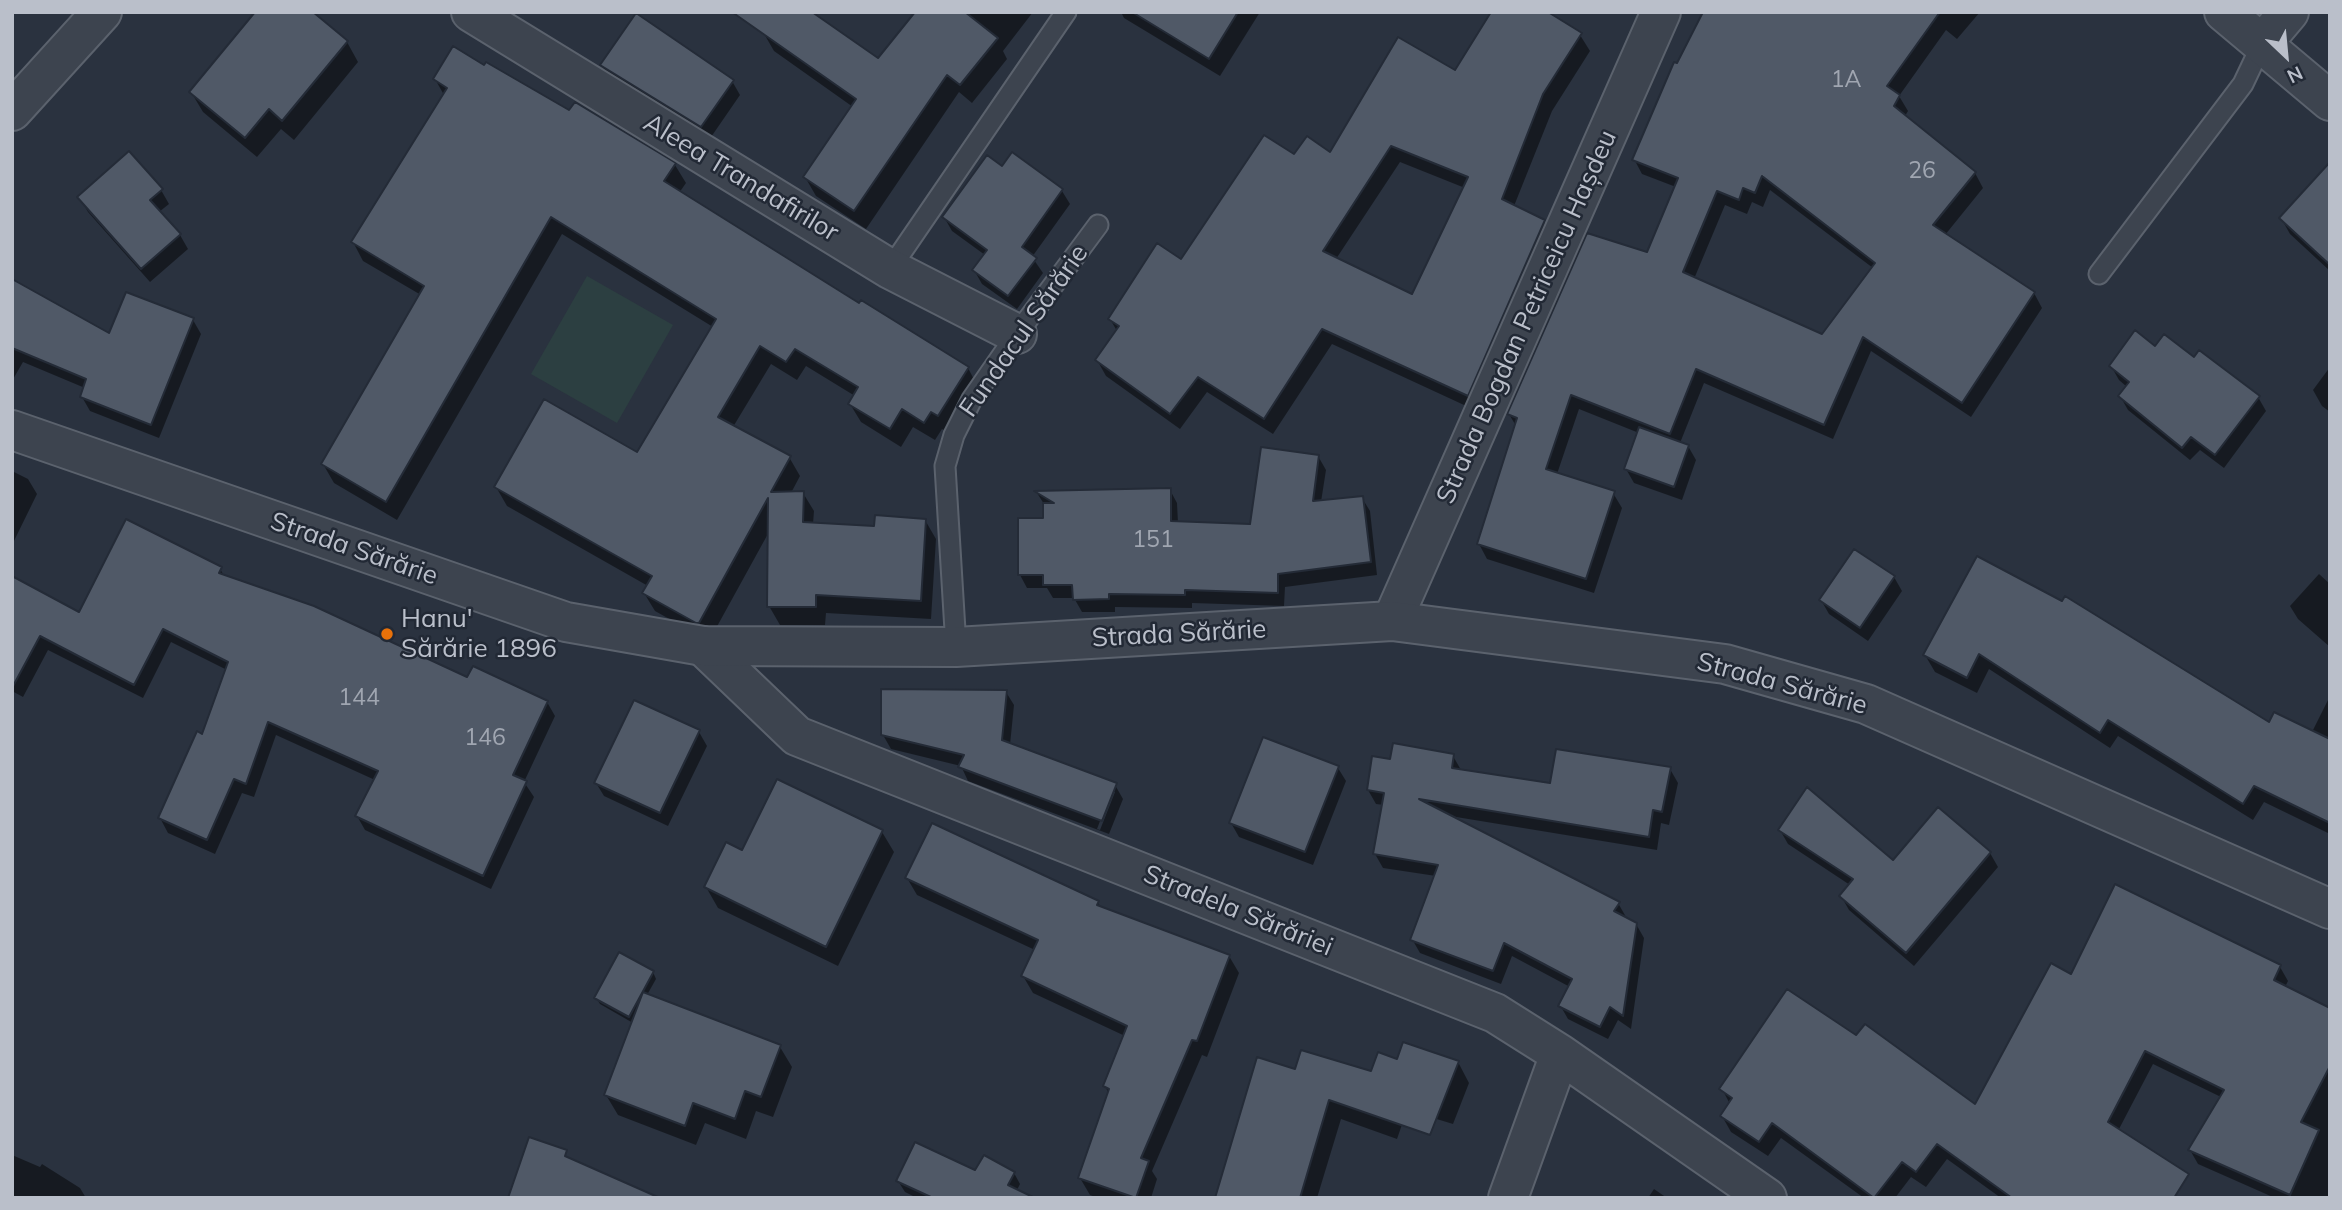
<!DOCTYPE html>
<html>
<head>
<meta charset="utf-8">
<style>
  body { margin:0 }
  #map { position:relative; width:2342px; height:1210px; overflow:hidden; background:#2a323f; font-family:Mulish,sans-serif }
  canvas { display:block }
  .frame { position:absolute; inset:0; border:14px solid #babfca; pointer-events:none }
  .north { position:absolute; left:2251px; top:21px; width:70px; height:70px; -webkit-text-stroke:5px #222935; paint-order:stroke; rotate:154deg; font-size:19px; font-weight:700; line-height:28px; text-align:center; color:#babfca }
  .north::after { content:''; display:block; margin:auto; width:24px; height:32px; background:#babfca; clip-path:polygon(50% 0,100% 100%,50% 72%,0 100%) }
</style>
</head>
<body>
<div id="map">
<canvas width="2342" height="1210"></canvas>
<div class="frame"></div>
<div class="north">N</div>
</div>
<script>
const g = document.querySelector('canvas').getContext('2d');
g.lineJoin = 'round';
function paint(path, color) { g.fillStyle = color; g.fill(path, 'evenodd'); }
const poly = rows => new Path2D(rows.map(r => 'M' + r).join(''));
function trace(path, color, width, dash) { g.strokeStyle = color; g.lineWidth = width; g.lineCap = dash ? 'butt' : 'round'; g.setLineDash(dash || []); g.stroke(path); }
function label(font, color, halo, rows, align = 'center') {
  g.font = font + ' Mulish,sans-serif'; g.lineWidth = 5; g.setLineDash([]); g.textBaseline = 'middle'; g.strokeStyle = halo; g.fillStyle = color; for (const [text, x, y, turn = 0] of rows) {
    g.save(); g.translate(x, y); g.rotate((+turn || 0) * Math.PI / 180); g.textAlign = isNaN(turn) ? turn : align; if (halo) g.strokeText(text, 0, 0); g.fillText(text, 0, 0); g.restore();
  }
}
paint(poly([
  [587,276,673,325,617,423,531,374]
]), '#2c3f41');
paint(poly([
  [917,12,1033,12,1003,51,1007,59,972,103,959,92,866,229,816,196,805,177,853,107,774,51,763,32,878,61],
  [1121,12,1260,12,1220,76,1124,18],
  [1705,12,1980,12,1957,39,1946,30,1899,96,1908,111,1905,116,1975,173,1983,188,1945,235,2034,293,2042,308,1971,417,1871,351,1833,439,1704,383,1680,443,1688,446,1696,460,1682,500,1634,483,1626,469,1639,433,1579,409,1557,474,1613,493,1622,508,1594,593,1487,559,1479,544,1516,426,1509,414,1648,255,1676,187,1642,174,1634,159],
  [1770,190,1873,268,1823,336,1694,279,1725,205,1747,214,1752,202,1763,207],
  [1580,35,1590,51,1552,111,1514,206,1544,221,1553,237,1477,411,1332,344,1273,434,1207,392,1180,429,1106,376,1097,360,1117,331,1110,319,1182,261,1295,157,1331,154,1456,72],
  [1400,162,1465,188,1412,296,1336,259],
  [347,42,358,62,294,140,281,129,257,157,203,112,191,92],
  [602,66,732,81,740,95,709,140,610,79],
  [435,79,569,113,675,165,686,183,679,193,860,306,968,368,978,387,949,433,942,429,935,440,913,427,901,447,861,422,850,404,855,396,806,366,797,380,771,364,733,427,789,457,800,476,791,493,803,493,814,511,813,524,876,528,925,520,936,539,931,619,826,613,825,625,780,625,769,606,769,532,709,641,655,611,644,593,648,586,507,506,496,487,638,454,713,327,562,234,397,520,334,483,323,464,421,295,363,261,353,242,444,95],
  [1013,154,1062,191,1070,204,1032,257,1043,273,1017,309,982,284,974,270,985,255,952,231,944,217,1003,169],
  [2330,177,2330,271,2290,234,2281,218],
  [161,190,169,204,159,212,180,235,188,249,150,282,88,212,80,198],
  [12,281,110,336,193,320,201,334,159,438,90,411,82,397,85,388,23,362,12,381],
  [2155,348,2258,397,2266,411,2224,468,2200,450,2190,460,2128,410,2120,396,2127,387,2119,380,2111,366],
  [2330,367,2330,412,2322,406,2313,390],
  [1318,456,1326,470,1321,502,1362,498,1370,511,1377,575,1285,587,1284,606,1192,603,1192,608,1115,607,1115,612,1082,612,1074,598,1053,598,1047,588,1027,588,1020,575,1045,520,1044,504,1037,493,1170,490,1177,503,1178,523,1251,526],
  [12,471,28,479,37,494,12,545],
  [1977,558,2270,725,2312,732,2330,696,2330,834,2264,802,2253,820,2118,736,2110,748,1989,669,1977,693,1935,672,1925,655],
  [220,569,225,577,468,679,547,702,555,716,524,782,534,797,491,889,365,830,357,816,375,780,276,735,254,797,242,793,215,854,168,833,160,818,203,736,227,670,171,642,143,698,48,650,23,697,12,691,12,578,80,614],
  [2319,574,2330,584,2330,647,2298,619,2290,606],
  [1894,577,1902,591,1868,641,1829,614,1821,600],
  [1006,692,1014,705,1010,745,1115,785,1123,799,1109,834,968,781,961,766,891,749,883,735],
  [1111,792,1115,792,1100,830,1097,829],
  [699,732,707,746,668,826,604,796,596,783],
  [1453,756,1461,770,1552,785,1670,769,1678,783,1669,825,1661,823,1657,850,1450,816,1618,903,1626,917,1625,919,1636,924,1644,938,1631,1029,1618,1020,1608,1039,1568,1019,1560,1005,1570,987,1512,956,1501,984,1420,953,1412,939,1436,876,1383,868,1375,854,1384,805,1376,804,1368,790,1392,761],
  [1338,768,1346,781,1313,865,1239,837,1231,823],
  [1938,809,1990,853,1998,867,1914,966,1849,910,1841,896,1850,885,1788,844,1780,830,1893,863],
  [882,832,894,852,838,966,718,908,706,887,743,852],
  [907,878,1098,902,1101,908,1229,956,1239,973,1207,1057,1202,1055,1152,1171,1157,1179,1151,1198,1098,1198,1090,1195,1080,1178,1109,1094,1105,1086,1125,1036,1033,993,1023,976,1035,950,917,895],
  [2280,967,2288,981,2285,987,2330,1010,2330,1198,2275,1198,2198,1164,2190,1150,2221,1097,2153,1064,2119,1129,2006,1079,2072,977],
  [653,972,656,979,647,995,780,1047,792,1067,773,1117,756,1111,746,1139,705,1123,696,1145,618,1115,606,1095,633,1023,600,1004,596,998],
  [1857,1037,1976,1107,2150,1198,2001,1198,1947,1159,1926,1187,1911,1177,1895,1198,1864,1198,1781,1138,1768,1156,1731,1132,1722,1116,1730,1104,1722,1089],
  [1458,1062,1469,1083,1453,1124,1407,1110,1397,1139,1341,1119,1317,1198,1218,1198,1296,1071,1391,1079],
  [12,1155,40,1167,42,1164,80,1188,86,1198,12,1198],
  [1014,1173,1020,1184,1013,1198,917,1198,905,1192,898,1181],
  [1654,1189,1667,1198,1648,1198]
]), '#0007');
const building = poly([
  [255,12,313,12,348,41,282,121,269,109,245,138,189,92,255,12],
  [732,12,812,12,878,58,915,12,965,12,998,38,960,85,947,75,854,211,803,177,856,99,732,12],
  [1132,12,1238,12,1209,59,1132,12],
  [1491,12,1548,12,1582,33,1543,94,1502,199,1545,220,1468,396,1322,329,1264,419,1198,377,1170,414,1095,360,1119,326,1108,319,1157,243,1181,259,1264,135,1294,154,1307,136,1330,152,1398,37,1455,70,1491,12],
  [1391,146,1468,177,1412,294,1323,251,1391,146],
  [1703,12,1940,12,1887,86,1900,95,1894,106,1976,172,1933,225,2035,292,1962,403,1863,337,1824,425,1696,369,1670,434,1571,395,1546,469,1615,491,1586,579,1477,544,1517,418,1507,414,1587,233,1647,252,1678,178,1632,160,1674,62,1677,63,1703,12],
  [1762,176,1875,263,1822,334,1683,272,1717,191,1739,200,1743,188,1755,193,1762,176],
  [636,13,734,80,701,127,600,65,636,13],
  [453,46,484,65,486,62,569,110,575,102,676,163,664,181,859,303,861,300,969,367,938,416,931,412,924,423,902,409,890,429,848,404,858,387,795,349,786,362,760,346,718,417,791,456,771,492,804,491,803,522,874,526,875,515,926,519,921,601,816,595,816,607,767,607,768,498,699,623,696,623,642,593,652,576,494,487,544,399,637,452,716,319,551,217,386,502,321,464,424,286,351,242,447,88,433,79,453,46],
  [129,151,163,189,150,200,181,234,141,269,77,197,129,151],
  [1012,152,1063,189,1022,247,1037,258,1008,296,972,270,987,250,942,217,987,155,1002,166,1012,152],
  [2330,162,2330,265,2279,218,2330,162],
  [12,279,109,333,126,292,194,318,151,425,80,397,86,379,12,348,12,279],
  [2135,330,2155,346,2164,334,2194,357,2199,350,2260,396,2215,455,2191,437,2182,448,2118,396,2129,382,2109,366,2135,330],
  [1639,427,1689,445,1674,487,1624,469,1639,427],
  [1261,447,1319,455,1313,501,1363,496,1371,562,1278,574,1278,593,1185,590,1185,595,1109,594,1109,599,1073,600,1072,585,1043,585,1043,575,1018,575,1018,518,1043,518,1043,503,1054,503,1034,491,1171,488,1171,521,1250,524,1261,447],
  [126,519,222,567,219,573,314,606,467,677,473,666,548,701,513,775,527,781,483,876,355,816,378,771,268,722,246,784,234,779,207,840,158,818,197,731,202,734,228,662,163,629,134,685,40,636,12,688,12,576,79,612,126,519],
  [1854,549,1895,576,1860,628,1819,600,1854,549],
  [1977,556,2062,601,2065,596,2269,722,2274,712,2330,739,2330,823,2254,786,2243,804,2108,720,2100,733,1979,654,1967,678,1923,655,1977,556],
  [881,689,1007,690,1002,740,1117,783,1102,821,958,767,964,755,881,735,881,689],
  [634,700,700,730,660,813,594,783,634,700],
  [1263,737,1339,766,1305,852,1229,823,1263,737],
  [1393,743,1454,754,1452,768,1550,783,1556,749,1671,767,1662,812,1653,810,1649,837,1419,799,1620,902,1614,911,1637,923,1623,1016,1610,1007,1600,1027,1558,1006,1572,979,1504,943,1493,971,1410,940,1438,865,1373,854,1384,793,1367,790,1372,756,1390,759,1393,743],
  [777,779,883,830,826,947,704,887,726,842,742,850,777,779],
  [1807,787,1893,860,1938,807,1991,852,1906,953,1839,896,1853,879,1778,830,1807,787],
  [932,823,1099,901,1097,905,1230,955,1197,1041,1192,1040,1141,1158,1149,1161,1136,1198,1078,1178,1109,1089,1103,1086,1127,1026,1021,976,1038,940,905,878,932,823],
  [2115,884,2281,965,2274,980,2330,1008,2330,1066,2301,1122,2319,1130,2290,1195,2188,1150,2224,1090,2145,1051,2108,1122,2189,1174,2174,1198,2012,1198,1937,1144,1916,1172,1902,1162,1874,1198,1772,1123,1759,1142,1720,1116,1732,1098,1719,1089,1787,989,1856,1035,1865,1024,1975,1104,2051,963,2071,974,2115,884],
  [619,952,654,971,629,1017,594,998,619,952],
  [643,992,781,1045,761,1097,745,1091,735,1119,693,1103,685,1126,604,1095,643,992],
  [1403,1042,1459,1061,1430,1135,1329,1100,1300,1198,1215,1198,1257,1057,1295,1069,1301,1050,1371,1071,1378,1052,1397,1059,1403,1042],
  [529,1137,567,1150,565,1156,660,1198,508,1198,529,1137],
  [915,1142,975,1170,984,1155,1015,1172,1008,1185,1035,1198,933,1198,896,1181,915,1142]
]);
paint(building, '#505967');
trace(building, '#242b37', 2);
const service = poly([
  [890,269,1066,12],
  [2099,274,2243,84,2262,44],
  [956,647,945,466,954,435,972,399,1017,334,1098,225]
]);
const minor = poly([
  [471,12,890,269,1017,334],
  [12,111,102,12],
  [1392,621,1661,12],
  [703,646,797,736,1495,1013,1560,1054,1767,1198],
  [1508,1198,1560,1054]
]);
const tertiary = poly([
  [2224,12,2330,101],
  [2262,44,2289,12],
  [12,430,566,622,703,646,956,647,1392,621,1725,664,1866,704,2330,909]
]);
trace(service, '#5b626d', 23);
trace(minor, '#5b626d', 42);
trace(tertiary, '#5b626d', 42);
trace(service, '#3d444f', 19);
trace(minor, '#3d444f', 38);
trace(tertiary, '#3d444f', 38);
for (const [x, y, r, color] of [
  [387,634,7,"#e8710a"]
]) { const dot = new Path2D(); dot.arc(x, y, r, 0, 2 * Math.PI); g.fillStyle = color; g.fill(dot); trace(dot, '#222935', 2.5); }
label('23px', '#a0a6b1', null, [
  ["1A",1846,80],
  ["26",1922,171],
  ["151",1153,540],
  ["144",359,698],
  ["146",485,738]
]);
label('26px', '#babfca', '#222935', [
  ["Aleea Trandafirilor",741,178,31],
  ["Strada Bogdan Petriceicu Hașdeu",1527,317,-66],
  ["Fundacul Sărărie",1024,331,-55],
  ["Strada Sărărie",354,549,19],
  ["Strada Sărărie",1179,634,-3],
  ["Strada Sărărie",1782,684,15],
  ["Stradela Sărăriei",1238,911,22]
]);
label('26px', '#babfca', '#222935', [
  ["Hanu'",401,619],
  ["Sărărie 1896",401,649]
], 'left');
</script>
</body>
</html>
